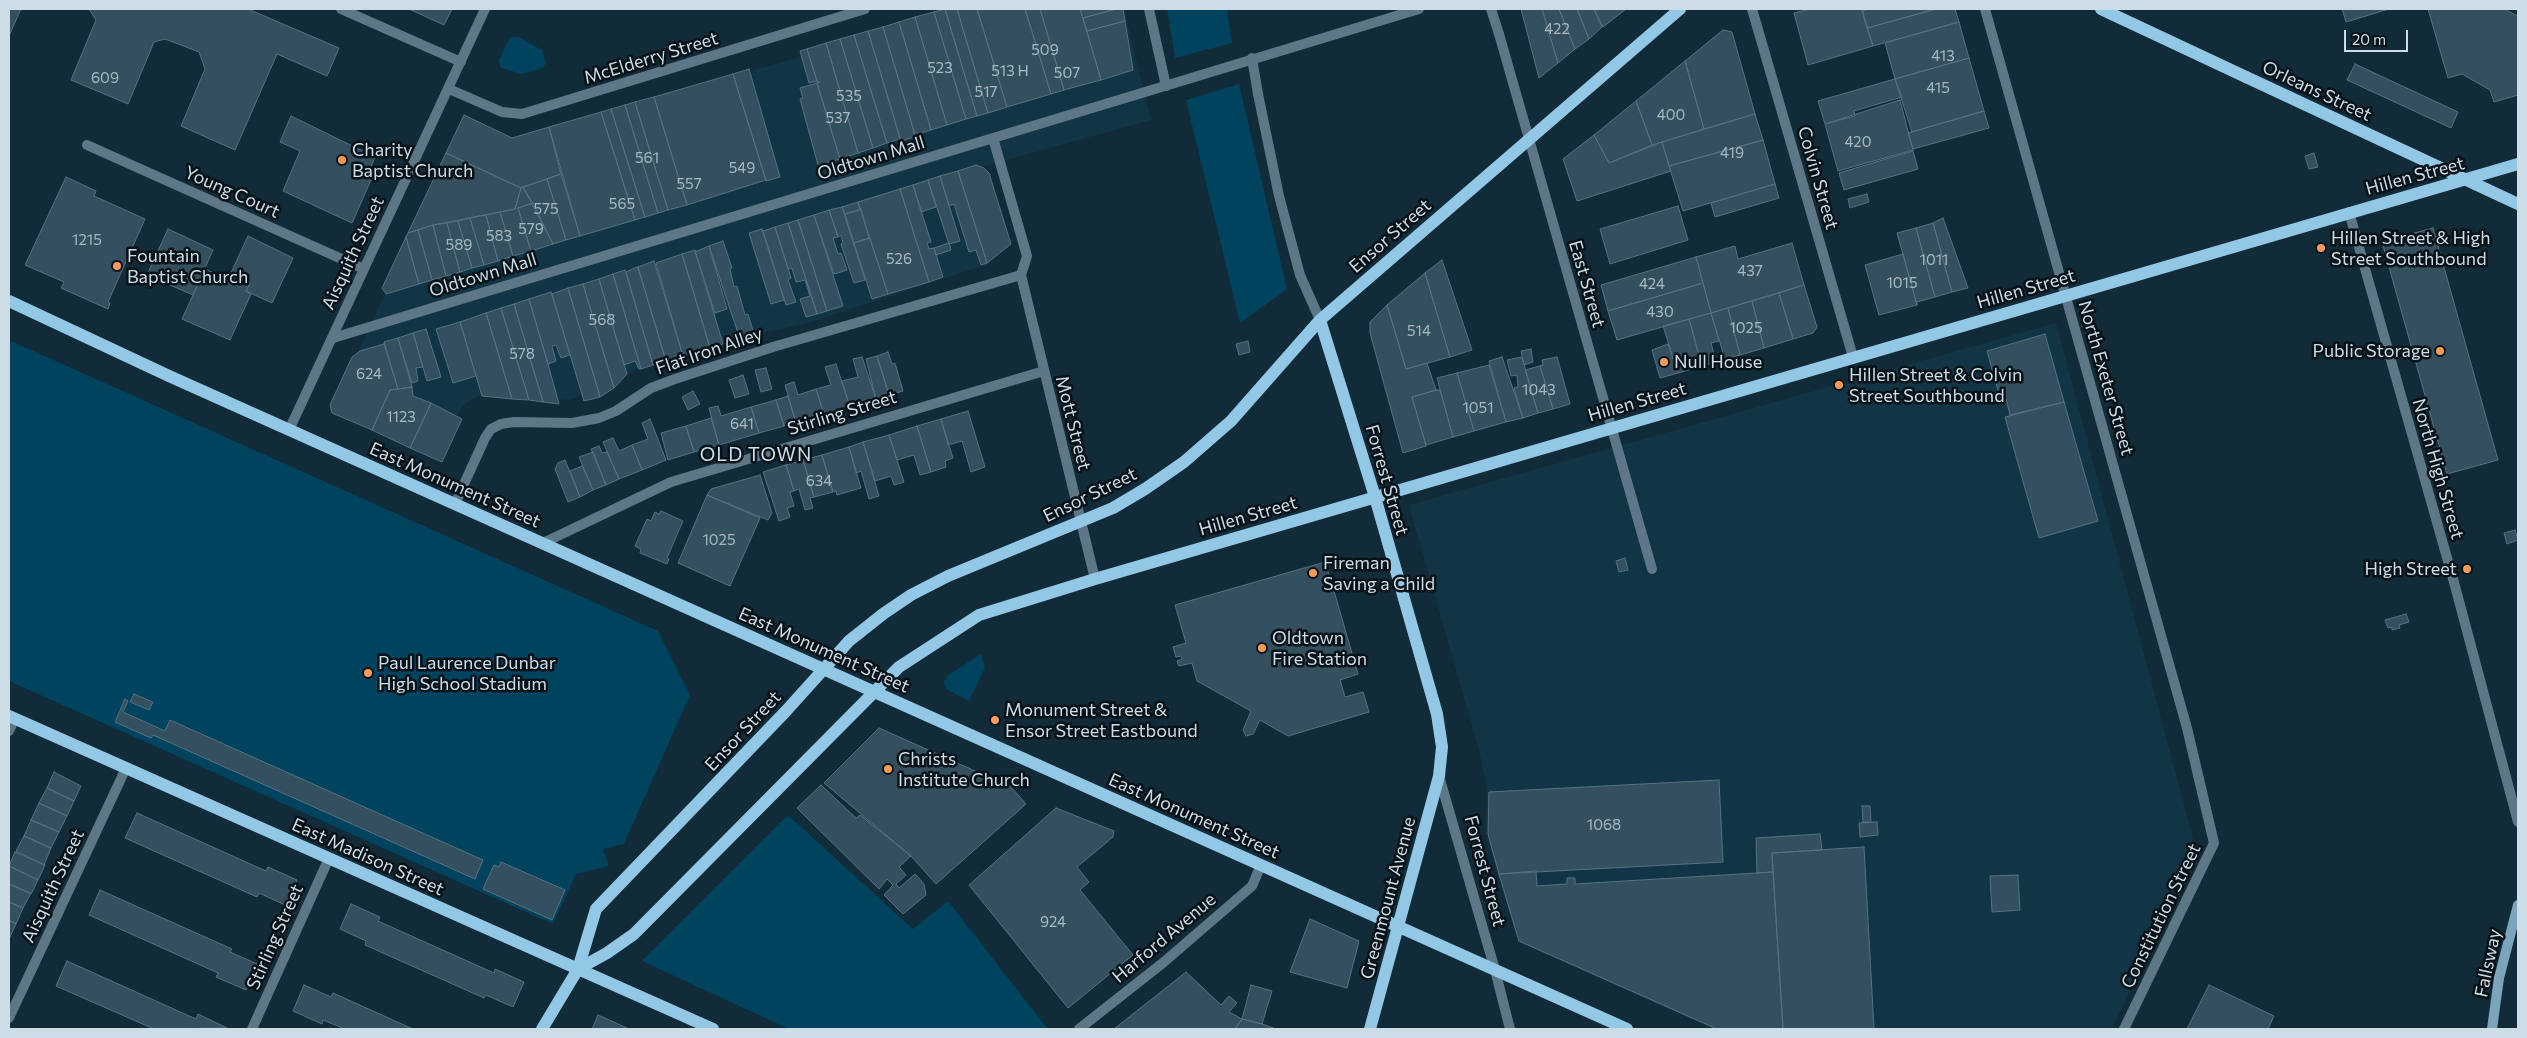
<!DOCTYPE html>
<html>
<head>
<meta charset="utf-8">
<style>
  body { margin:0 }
  #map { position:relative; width:2527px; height:1038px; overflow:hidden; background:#112b38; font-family:Commissioner,sans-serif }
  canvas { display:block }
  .frame { position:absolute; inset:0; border:10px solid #cddde5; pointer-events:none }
  .scale { position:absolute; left:2344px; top:30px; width:64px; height:22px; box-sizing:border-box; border:2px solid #cddde5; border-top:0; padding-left:6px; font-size:15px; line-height:18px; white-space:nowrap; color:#cddde5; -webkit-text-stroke:4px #071218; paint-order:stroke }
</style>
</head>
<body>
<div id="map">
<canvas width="2527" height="1038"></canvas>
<div class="frame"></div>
<div class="scale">20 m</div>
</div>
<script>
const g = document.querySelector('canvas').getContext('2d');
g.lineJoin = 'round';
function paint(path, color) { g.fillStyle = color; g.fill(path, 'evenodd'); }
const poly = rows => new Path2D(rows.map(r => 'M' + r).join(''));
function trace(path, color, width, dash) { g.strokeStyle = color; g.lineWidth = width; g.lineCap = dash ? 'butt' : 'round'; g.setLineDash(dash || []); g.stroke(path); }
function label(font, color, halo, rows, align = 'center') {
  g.font = font + ' Commissioner,sans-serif'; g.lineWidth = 5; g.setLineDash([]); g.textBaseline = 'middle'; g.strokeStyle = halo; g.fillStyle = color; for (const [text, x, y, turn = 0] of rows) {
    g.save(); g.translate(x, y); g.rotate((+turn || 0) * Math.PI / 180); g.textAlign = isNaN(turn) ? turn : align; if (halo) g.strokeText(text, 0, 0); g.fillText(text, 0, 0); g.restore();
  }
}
paint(poly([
  [967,9,1124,9,1151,120,963,172,991,263,805,324,665,352,610,385,569,400,488,390,462,406,436,456,333,407,463,124,518,138],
  [2056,323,2196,850,2112,1029,1713,1029,1518,942,1485,833,1487,790,1479,750,1409,505]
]), '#123546');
paint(poly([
  [1167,9,1227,9,1232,43,1175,58],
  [512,37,518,37,542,50,546,63,543,68,522,74,501,68,499,60,509,39],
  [1239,84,1287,289,1240,323,1186,100],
  [9,340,658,631,690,695,624,844,603,849,609,866,576,874,553,924,9,681],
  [981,654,985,667,969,701,946,689,944,682,947,676],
  [788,815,913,929,948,901,1047,1028,789,1029,642,961]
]), '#00435e');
const building = poly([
  [9,9,21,9,9,36,9,9],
  [89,9,248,9,339,48,327,76,277,54,235,150,181,126,205,69,199,52,165,39,154,42,128,104,71,80,96,20,89,9],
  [409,9,452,9,444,25,409,9],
  [945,9,957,9,988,113,977,116,945,9],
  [945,9,977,116,966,119,934,12,945,9],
  [957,9,977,9,1007,107,988,113,957,9],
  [977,9,1025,9,1051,94,1007,107,977,9],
  [1025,9,1040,9,1064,90,1051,94,1025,9],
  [1040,9,1080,9,1101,80,1064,90,1040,9],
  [1080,9,1116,9,1083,18,1080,9],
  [1116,9,1123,9,1125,21,1087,31,1083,18,1116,9],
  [1521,9,1542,9,1558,63,1539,78,1521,9],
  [1542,9,1559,9,1575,49,1558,63,1542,9],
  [1559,9,1577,9,1589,39,1575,49,1559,9],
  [1577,9,1594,9,1602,27,1589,39,1577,9],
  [1594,9,1626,9,1603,27,1594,9],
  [1810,9,1862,9,1873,46,1808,65,1794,13,1810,9],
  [1870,9,1936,9,1867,28,1862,11,1870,9],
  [1936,9,1955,9,1959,22,1873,46,1867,28,1936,9],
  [2342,9,2389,9,2346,22,2342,9],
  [2428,9,2504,9,2518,16,2518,95,2494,102,2490,90,2462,74,2448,78,2428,9],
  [934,12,966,119,947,125,915,17,934,12],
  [915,17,947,125,931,130,899,22,915,17],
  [1125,21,1133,70,1101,80,1087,31,1125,21],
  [899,22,931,130,915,135,883,27,899,22],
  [1959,22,1969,58,1895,79,1885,43,1959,22],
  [883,27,915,135,914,137,901,141,868,31,883,27],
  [1723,30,1732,32,1755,114,1704,129,1685,61,1723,30],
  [868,31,900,139,887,143,854,35,868,31],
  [854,35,887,143,873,148,840,39,854,35],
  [840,39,873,148,858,153,826,43,840,39],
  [826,43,858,153,840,159,817,83,820,82,817,81,807,49,826,43],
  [807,49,817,81,809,83,800,51,807,49],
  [1969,58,1984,111,1908,133,1912,132,1895,79,1969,58],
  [1685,61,1704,129,1652,145,1636,101,1685,61],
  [2355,64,2458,112,2451,128,2347,80,2355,64],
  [749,69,780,177,766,181,733,74,749,69],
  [733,74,766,180,687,205,654,97,733,74],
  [1895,79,1902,97,1854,111,1855,116,1825,124,1818,101,1895,79],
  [817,83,840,159,818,165,800,99,803,98,800,88,817,83],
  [654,97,687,205,668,210,635,102,654,97],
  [1900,100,1913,150,1838,171,1825,124,1900,100],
  [1636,101,1652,145,1609,163,1594,135,1636,101],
  [635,102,668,210,658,213,625,105,635,102],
  [625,105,658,213,645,217,611,109,625,105],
  [611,109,645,217,635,220,601,112,611,109],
  [1984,111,1989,128,1913,149,1908,133,1984,111],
  [601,112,635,220,580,236,549,127,601,112],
  [1755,114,1763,140,1669,166,1662,142,1755,114],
  [464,115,512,138,549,127,561,174,521,188,446,153,464,115],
  [291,116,375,157,366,179,371,180,352,223,283,191,300,151,280,142,291,116],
  [1594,135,1609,163,1662,142,1671,171,1577,201,1563,159,1594,135],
  [1763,140,1775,184,1683,211,1669,166,1763,140],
  [1913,151,1918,169,1844,190,1839,173,1913,151],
  [446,153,521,188,515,209,433,225,408,233,446,153],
  [2314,153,2318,167,2309,169,2305,156,2314,153],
  [976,165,984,168,989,173,1011,244,987,263,958,171,976,165],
  [958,171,987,263,981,265,976,250,969,252,954,204,949,206,940,176,958,171],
  [561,174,580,236,566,240,547,179,561,174],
  [940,176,960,241,949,244,928,180,940,176],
  [66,177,96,191,94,196,145,219,108,302,110,303,108,309,61,288,64,282,25,265,66,177],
  [547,179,566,240,553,244,523,187,547,179],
  [928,180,936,207,921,212,913,185,928,180],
  [1775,184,1779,198,1715,217,1711,203,1775,184],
  [913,185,931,242,927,243,929,249,934,248,943,277,929,282,900,189,913,185],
  [523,187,533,203,518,208,531,251,513,256,500,212,515,209,521,188,523,187],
  [900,189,929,282,888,294,858,202,900,189],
  [1867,194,1869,202,1850,208,1848,199,1867,194],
  [858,202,860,210,845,214,842,207,858,202],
  [533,203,553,244,531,251,518,208,533,203],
  [1678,206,1688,240,1610,264,1600,229,1678,206],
  [842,207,865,280,854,283,841,244,843,243,841,235,838,237,829,210,842,207],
  [861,209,869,238,854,243,845,214,861,209],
  [829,210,838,237,833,238,838,254,841,253,847,270,834,274,814,215,829,210],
  [500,212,513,256,498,261,486,215,500,212],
  [486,215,498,261,484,265,470,218,486,215],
  [814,215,843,306,827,311,798,220,814,215],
  [470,218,484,265,472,268,458,221,470,218],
  [1943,218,1968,288,1952,292,1933,223,1943,218],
  [798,220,827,311,817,314,788,223,798,220],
  [458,221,472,268,460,272,447,223,458,221],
  [447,223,460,272,446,276,433,225,447,223],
  [788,223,817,314,806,317,800,299,810,296,805,280,796,282,792,268,788,269,775,227,788,223],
  [1933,223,1952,292,1935,297,1916,228,1933,223],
  [433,225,446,276,432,280,418,230,433,225],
  [775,227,791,278,788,280,796,302,786,305,763,231,775,227],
  [1916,228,1935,297,1917,302,1917,305,1897,233,1916,228],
  [2433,228,2498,460,2447,474,2382,242,2433,228],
  [168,229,213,250,193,295,147,275,168,229],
  [762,229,784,300,771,304,749,233,762,229],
  [418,230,432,280,419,284,406,237,408,233,418,230],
  [248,236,293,258,272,303,246,291,250,283,231,273,248,236],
  [406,237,419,284,386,294,382,288,406,237],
  [870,238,888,294,872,299,854,243,870,238],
  [723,241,732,268,730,269,734,287,737,286,745,315,748,314,754,334,740,339,709,246,723,241],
  [949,243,951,250,936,255,934,248,949,243],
  [1792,243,1804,285,1711,313,1696,257,1735,246,1738,259,1792,243],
  [709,246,727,309,715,313,695,252,709,246],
  [695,250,723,344,710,348,682,254,695,250],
  [682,254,710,348,683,356,656,263,682,254],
  [1903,254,1917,305,1879,315,1865,265,1903,254],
  [1696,257,1703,283,1608,311,1601,285,1696,257],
  [1442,260,1472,350,1450,357,1425,273,1442,260],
  [654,261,683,356,666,361,638,267,654,261],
  [637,267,638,268,666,361,653,365,626,272,637,267],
  [205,269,228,280,231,273,250,283,246,291,251,294,230,340,182,319,205,269],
  [625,270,653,365,641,369,613,274,625,270],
  [1425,273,1450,357,1406,369,1387,305,1425,273],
  [613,274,641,369,639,369,635,361,624,365,599,279,613,274],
  [599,279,627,374,614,388,583,284,599,279],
  [1703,283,1711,313,1617,340,1608,311,1703,283],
  [583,284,614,388,600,397,568,288,583,284],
  [1804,285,1817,327,1813,333,1793,339,1779,293,1804,285],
  [568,288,600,397,584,401,552,294,568,288],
  [551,292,570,355,561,358,556,345,552,346,556,361,548,364,529,299,551,292],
  [1779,293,1793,339,1764,348,1752,301,1779,293],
  [529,299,548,364,559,404,543,402,514,304,529,299],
  [1752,301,1764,348,1740,355,1728,308,1752,301],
  [514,304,543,402,529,400,501,308,514,304],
  [1387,305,1406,369,1427,363,1436,390,1412,397,1426,446,1403,453,1370,333,1370,322,1387,305],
  [501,308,529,400,512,399,486,313,501,308],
  [1728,308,1740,355,1725,359,1711,313,1728,308],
  [486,313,512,399,482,396,460,322,486,313],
  [1711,313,1719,341,1711,343,1716,362,1702,366,1689,319,1711,313],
  [1689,319,1702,366,1678,373,1663,326,1689,319],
  [460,322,476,376,453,383,436,329,460,322],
  [426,329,441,377,427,381,413,333,426,329],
  [413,333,423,367,416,368,418,381,412,383,398,338,413,333],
  [2045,334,2064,402,2010,415,2006,399,2001,401,1987,351,2045,334],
  [398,338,412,387,398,389,384,342,398,338],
  [1248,341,1250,352,1239,355,1236,344,1248,341],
  [384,344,398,389,390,390,372,430,332,413,330,405,352,357,360,351,384,344],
  [1668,344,1678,373,1660,378,1652,350,1668,344],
  [1531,349,1533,362,1524,365,1521,351,1531,349],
  [888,352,892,364,895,363,903,391,889,395,877,356,888,352],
  [877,356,889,395,876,399,866,359,877,356],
  [862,357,876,399,850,407,842,381,858,377,853,359,862,357],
  [1502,357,1523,418,1506,422,1489,361,1502,357],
  [1522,357,1538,413,1523,418,1514,388,1518,387,1517,375,1511,376,1507,360,1522,357],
  [1557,357,1570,404,1553,409,1540,366,1543,365,1542,360,1557,357],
  [836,364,850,407,824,414,816,389,831,385,825,367,836,364],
  [1489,365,1506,422,1474,431,1457,373,1489,365],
  [1540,366,1553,409,1538,413,1525,370,1540,366],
  [766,368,772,389,761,392,755,370,766,368],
  [1457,373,1474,431,1453,437,1437,378,1457,373],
  [743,375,749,394,735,398,729,380,743,375],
  [794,382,798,395,816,389,824,414,796,423,785,385,794,382],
  [412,387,413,396,431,403,410,448,372,430,390,390,412,387],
  [1436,390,1440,390,1453,437,1426,445,1412,397,1436,390],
  [693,391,700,404,688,410,682,397,693,391],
  [788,396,796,423,784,426,776,400,788,396],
  [776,400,784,426,759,433,751,407,776,400],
  [2064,402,2098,521,2039,538,2005,417,2064,402],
  [431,403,462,419,442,462,410,448,431,403],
  [718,406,721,416,751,407,759,433,719,445,709,408,718,406],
  [968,411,985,467,971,472,962,441,948,445,941,419,968,411],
  [711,418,719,445,694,452,686,426,711,418],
  [650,419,666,460,642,470,632,445,648,439,642,423,650,419],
  [941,419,953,458,945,461,946,467,931,472,917,426,941,419],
  [686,426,694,452,668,460,661,433,686,426],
  [917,426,931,472,920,475,914,455,897,460,889,435,917,426],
  [889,435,904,482,894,485,891,476,875,481,863,442,889,435],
  [613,438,619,451,632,445,642,470,619,479,603,442,613,438],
  [863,442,879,496,869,499,861,471,856,473,849,447,863,442],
  [599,446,602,453,607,452,619,479,606,485,591,449,599,446],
  [849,447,861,488,837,495,836,491,833,492,822,455,849,447],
  [593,452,606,485,593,490,579,457,593,452],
  [822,455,833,492,814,497,803,460,822,455],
  [565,460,580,497,568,502,555,469,558,463,565,460],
  [803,460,814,497,810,498,813,508,805,510,799,489,794,491,786,465,803,460],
  [786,465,794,491,790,492,794,506,787,508,790,517,779,521,763,472,786,465],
  [582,466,593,490,580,497,570,471,582,466],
  [760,475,772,513,768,520,707,495,711,489,760,475],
  [707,495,760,518,730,586,678,563,707,495],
  [661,511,683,521,667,558,669,559,667,564,640,553,641,549,635,546,647,519,651,521,655,512,659,514,661,511],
  [2515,530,2518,540,2507,544,2504,533,2515,530],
  [1625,558,1628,570,1619,572,1616,561,1625,558],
  [1325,562,1331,581,1335,581,1338,584,1338,589,1334,591,1358,674,1340,680,1345,697,1363,692,1369,712,1288,736,1260,720,1253,734,1246,736,1243,730,1251,711,1197,681,1192,663,1179,666,1177,661,1182,659,1181,656,1176,657,1173,647,1186,643,1175,605,1325,562],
  [2406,614,2409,622,2399,625,2400,628,2392,630,2392,627,2388,628,2385,620,2406,614],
  [134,694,153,702,149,710,130,702,134,694],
  [125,699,128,701,123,712,165,731,170,720,483,860,475,879,153,735,151,738,115,722,125,699],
  [879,728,1011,787,1026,804,936,884,911,856,824,783,879,728],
  [54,772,81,786,74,801,47,788,54,772],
  [1719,780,1723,862,1499,874,1488,834,1489,792,1719,780],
  [821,785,856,818,860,815,911,856,899,867,906,875,896,884,899,888,915,874,924,884,926,895,903,914,884,895,893,885,887,879,879,889,797,808,821,785],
  [47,788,74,801,67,816,39,803,47,788],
  [39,803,67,816,59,832,31,820,39,803],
  [1862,806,1870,806,1871,822,1863,822,1862,806],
  [1056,808,1114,831,1113,837,1077,867,1089,882,1080,890,1133,955,1068,1008,969,885,1056,808],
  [137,813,266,871,268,867,297,880,285,905,259,893,257,897,125,838,137,813],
  [31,820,59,832,51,848,24,836,31,820],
  [1877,822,1878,835,1860,837,1859,823,1877,822],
  [1820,834,1822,850,1772,853,1773,872,1757,873,1756,838,1820,834],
  [24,836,51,848,44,865,16,851,24,836],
  [1864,847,1874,1029,1783,1029,1772,853,1864,847],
  [15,852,45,865,38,880,9,866,15,852],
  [501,862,565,890,552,920,483,889,494,865,499,867,501,862],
  [9,866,38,880,31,894,9,884,9,866],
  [1536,871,1537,886,1567,884,1567,878,1575,878,1575,884,1773,872,1783,1029,1717,1029,1519,941,1499,874,1536,871],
  [2018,875,2020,910,1992,912,1990,876,2018,875],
  [9,884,31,893,23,908,9,902,9,884],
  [100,890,232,949,230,952,257,964,246,990,216,977,218,973,89,915,100,890],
  [9,902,23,908,16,924,9,920,9,902],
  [351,904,380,917,378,921,494,973,495,969,524,982,513,1007,486,995,484,998,365,945,366,941,340,929,351,904],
  [1310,919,1359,941,1347,988,1290,972,1310,919],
  [9,920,16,924,9,939,9,920],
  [67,961,196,1019,198,1014,227,1028,154,1029,56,986,67,961],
  [1186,972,1221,1005,1229,996,1237,1003,1229,1012,1242,1019,1235,1029,1114,1029,1186,972],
  [304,985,331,997,333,993,413,1029,345,1029,323,1020,322,1024,293,1011,304,985],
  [1251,985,1272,991,1262,1024,1242,1019,1251,985],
  [2209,985,2274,1016,2268,1029,2187,1029,2209,985],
  [598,1015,627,1028,626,1029,592,1029,598,1015],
  [1242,1019,1262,1024,1276,1029,1235,1029,1242,1019]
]);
paint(building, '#344f5e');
trace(building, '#567282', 1);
trace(poly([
  [1491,9,1499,34],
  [1252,58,1258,94],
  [993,138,1027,256,1021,275],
  [333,338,1419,9]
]), '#5e7786', 10);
trace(poly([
  [341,9,461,62],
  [1149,9,1166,86],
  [1752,9,1853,357],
  [1985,9,2187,728,2214,843,2124,1029],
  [1499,34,1652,569],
  [449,89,502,112,522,114,865,9],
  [1258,94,1279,196,1300,275,1320,320],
  [87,145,364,269],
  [2349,212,2455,586,2518,822],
  [289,430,485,9],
  [455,504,485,438,491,429,501,424,514,422,572,423,599,418,616,411,651,388,675,379,773,347,1021,275,1095,579],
  [543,543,671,482,1044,371],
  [9,731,15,718],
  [1439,776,1495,970,1510,1029],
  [9,1018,126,768],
  [252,1029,329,858],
  [1079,1029,1164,962,1252,886,1261,865]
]), '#5e7786', 10);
trace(poly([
  [2492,1029,2499,978,2518,905]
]), '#7ca5bc', 10);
trace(poly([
  [2101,9,2246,77],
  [9,301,169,376,1627,1029],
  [1320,320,1375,497,1437,714,1442,747,1439,776,1370,1029],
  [9,716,713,1029],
  [578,969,607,953,634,934,899,667,979,615,1095,579,2518,164],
  [542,1029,578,969,596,909,786,711,849,641,883,614,911,595,948,576,1113,508,1145,489,1184,462,1231,421,1320,320,1680,9]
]), '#92c8e6', 12);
trace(poly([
  [2246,77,2518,204]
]), '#92c8e6', 12);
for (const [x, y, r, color] of [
  [342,160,5,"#fe9b58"],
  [2321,248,5,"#fe9b58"],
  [117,266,5,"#fe9b58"],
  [2440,351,5,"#fe9b58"],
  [1664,362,5,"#fe9b58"],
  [1839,385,5,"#fe9b58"],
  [2467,569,5,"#fe9b58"],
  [1313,573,5,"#fe9b58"],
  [1262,648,5,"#fe9b58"],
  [368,673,5,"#fe9b58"],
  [995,720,5,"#fe9b58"],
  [888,769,5,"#fe9b58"]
]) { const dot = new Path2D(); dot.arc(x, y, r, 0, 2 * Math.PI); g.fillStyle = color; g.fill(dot); trace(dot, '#071218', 2); }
label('15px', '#a7bac3', null, [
  ["422",1557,29],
  ["509",1045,50],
  ["413",1943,56],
  ["523",940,68],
  ["513 H",1010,71],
  ["507",1067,73],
  ["609",105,78],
  ["415",1938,88],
  ["517",986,92],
  ["535",849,96],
  ["400",1671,115],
  ["537",838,118],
  ["420",1858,142],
  ["419",1732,153],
  ["561",647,158],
  ["549",742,168],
  ["557",689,184],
  ["565",622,204],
  ["575",546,209],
  ["579",531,229],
  ["583",499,236],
  ["1215",87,240],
  ["589",459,245],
  ["526",899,259],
  ["1011",1934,260],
  ["437",1750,271],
  ["1015",1902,283],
  ["424",1652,284],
  ["430",1660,312],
  ["568",602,320],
  ["1025",1746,328],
  ["514",1419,331],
  ["578",522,354],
  ["624",369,374],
  ["1043",1539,390],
  ["1051",1478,408],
  ["1123",401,417],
  ["641",742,424],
  ["634",819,481],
  ["1025",719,540],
  ["1068",1604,825],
  ["924",1053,922]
]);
label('18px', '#cddde5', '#071218', [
  ["McElderry Street",651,58,-17],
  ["Orleans Street",2317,91,25],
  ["Oldtown Mall",871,158,-17],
  ["Hillen Street",2415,176,-15],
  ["Colvin Street",1818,178,74],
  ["Young Court",232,192,24],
  ["Ensor Street",1390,236,-41],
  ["Aisquith Street",353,253,-65],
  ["Oldtown Mall",483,275,-17],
  ["East Street",1587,284,74],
  ["Hillen Street",2026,289,-16],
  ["Flat Iron Alley",709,351,-19],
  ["North Exeter Street",2106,378,74],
  ["Hillen Street",1637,402,-16],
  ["Stirling Street",842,413,-17],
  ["Mott Street",1073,423,76],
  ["North High Street",2438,469,74],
  ["Forrest Street",1387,480,74],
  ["East Monument Street",455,485,24],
  ["Ensor Street",1090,495,-26],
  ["Hillen Street",1248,516,-16],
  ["East Monument Street",824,650,24],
  ["Ensor Street",743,731,-47],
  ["East Monument Street",1194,816,24],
  ["East Madison Street",368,857,24],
  ["Forrest Street",1485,871,75],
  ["Aisquith Street",53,886,-65],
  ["Greenmount Avenue",1388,898,-75],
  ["Constitution Street",2161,916,-64],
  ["Stirling Street",275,937,-66],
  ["Harford Avenue",1164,938,-40],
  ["Fallsway",2488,963,-78]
]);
label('18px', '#cddde5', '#071218', [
  ["Charity",352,150],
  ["Baptist Church",352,171],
  ["Hillen Street & High",2331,238],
  ["Street Southbound",2331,259],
  ["Fountain",127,256],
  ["Baptist Church",127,277],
  ["Public Storage",2430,351,"right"],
  ["Null House",1674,362],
  ["Hillen Street & Colvin",1849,375],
  ["Street Southbound",1849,396],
  ["Fireman",1323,563],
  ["Saving a Child",1323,584],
  ["High Street",2457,569,"right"],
  ["Oldtown",1272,638],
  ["Fire Station",1272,659],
  ["Paul Laurence Dunbar",378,663],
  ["High School Stadium",378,684],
  ["Monument Street &",1005,710],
  ["Ensor Street Eastbound",1005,731],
  ["Christs",898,759],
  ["Institute Church",898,780]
], 'left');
g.letterSpacing = '1px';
label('19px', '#cddde5', '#071218', [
  ["OLD TOWN",756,455]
]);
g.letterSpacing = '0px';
</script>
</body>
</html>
